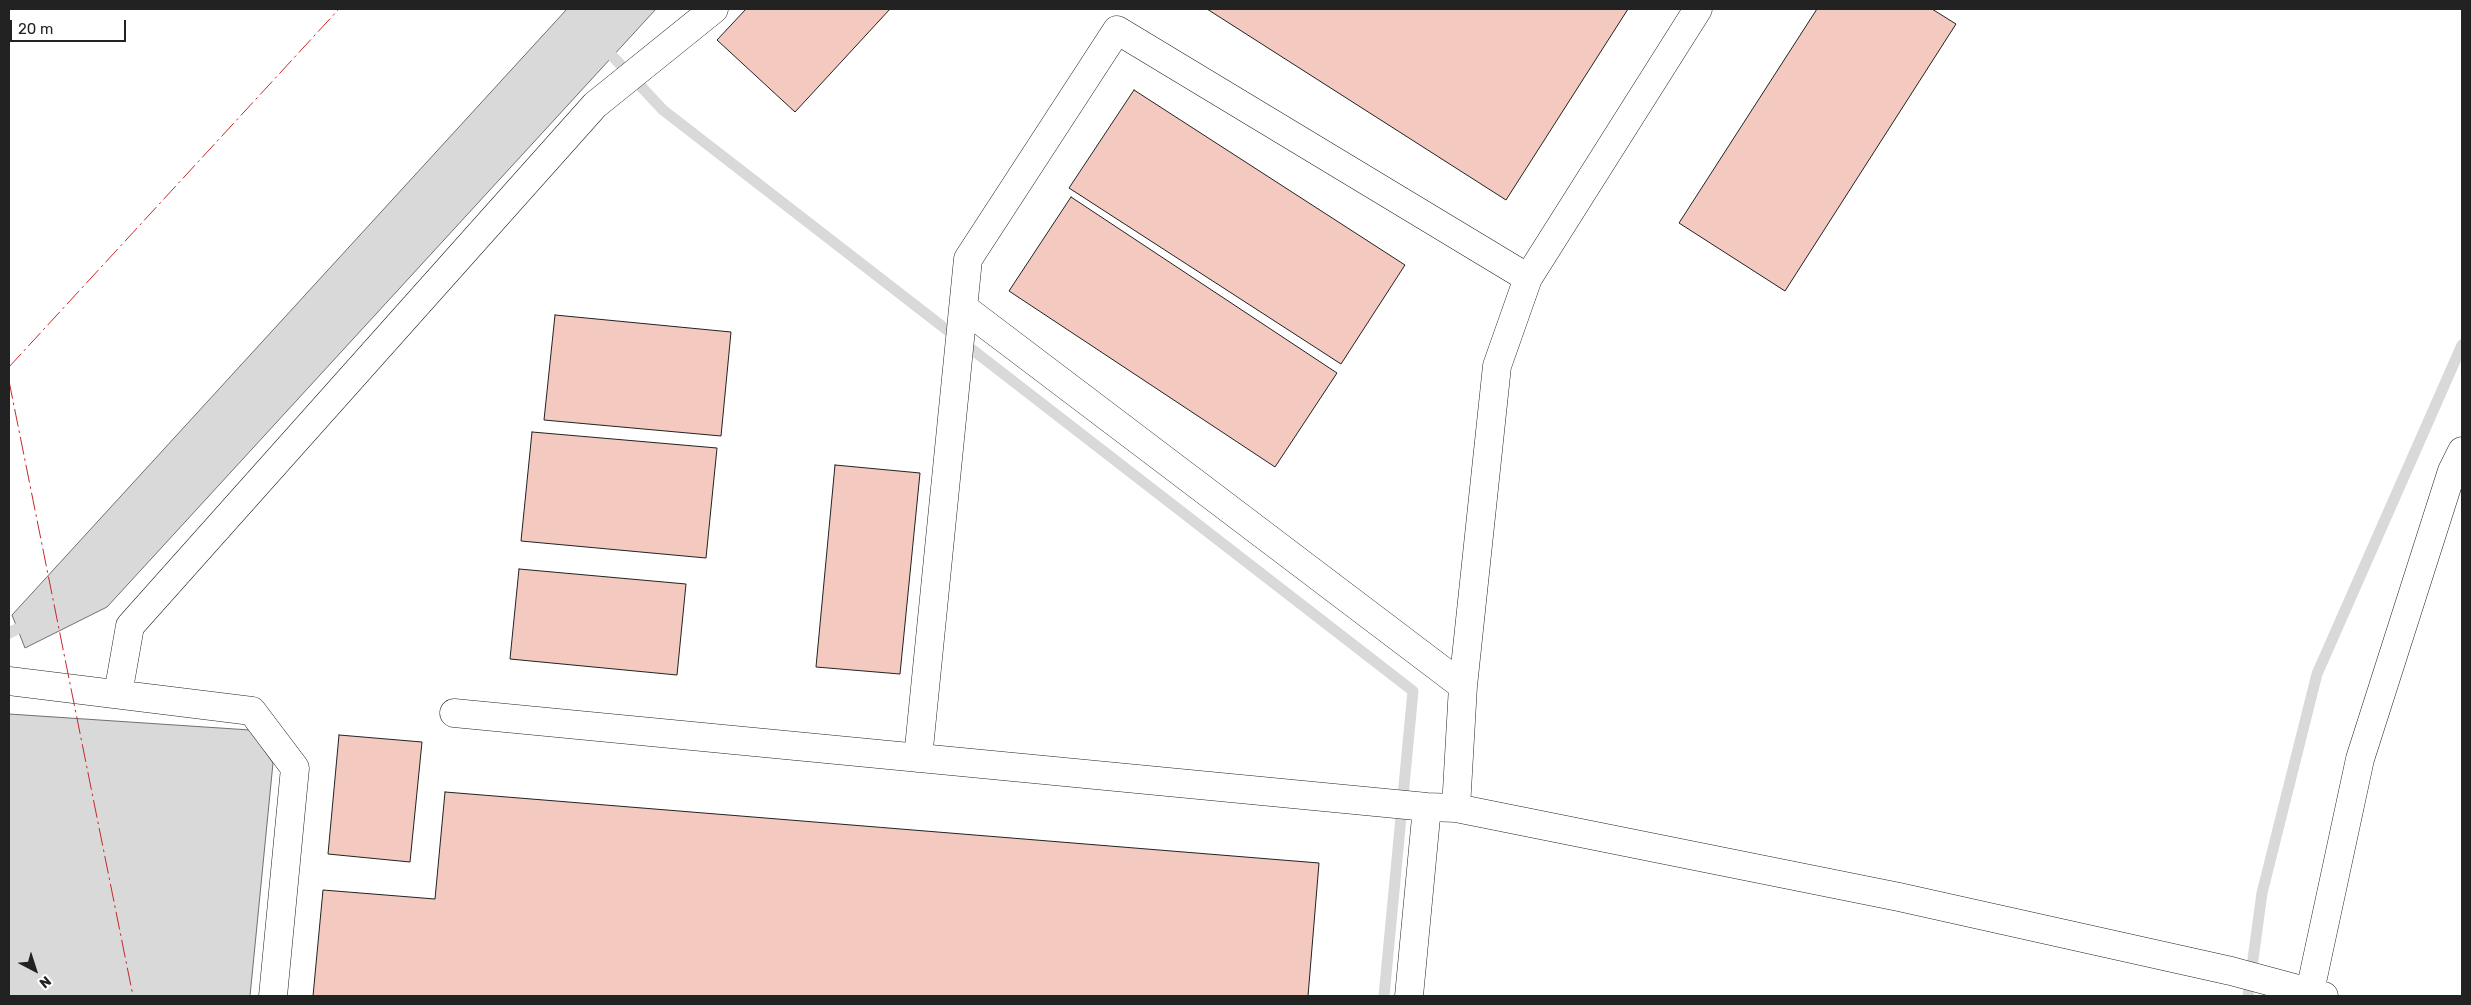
<!DOCTYPE html>
<html>
<head>
<meta charset="utf-8">
<style>
  body { margin:0 }
  #map { position:relative; width:2471px; height:1005px; overflow:hidden; background:#fff; font-family:Rubik,sans-serif }
  canvas { display:block }
  .frame { position:absolute; inset:0; border:10px solid #222; pointer-events:none }
  .north { position:absolute; left:10px; top:945px; width:50px; height:50px; -webkit-text-stroke:4px #fff; paint-order:stroke; rotate:140deg; font-size:14px; font-weight:700; line-height:20px; text-align:center; color:#222 }
  .north::after { content:''; display:block; margin:auto; width:18px; height:22px; background:#222; clip-path:polygon(50% 0,100% 100%,50% 72%,0 100%) }
  .scale { position:absolute; left:10px; top:20px; width:116px; height:22px; box-sizing:border-box; border:2px solid #222; border-top:0; padding-left:6px; font-size:15px; line-height:18px; white-space:nowrap; color:#222; -webkit-text-stroke:4px #fff; paint-order:stroke }
</style>
</head>
<body>
<div id="map">
<canvas width="2471" height="1005"></canvas>
<div class="frame"></div>
<div class="north">N</div>
<div class="scale">20 m</div>
</div>
<script>
const g = document.querySelector('canvas').getContext('2d');
g.lineJoin = 'round';
function paint(path, color) { g.fillStyle = color; g.fill(path, 'evenodd'); }
const poly = rows => new Path2D(rows.map(r => 'M' + r).join(''));
function trace(path, color, width, dash) { g.strokeStyle = color; g.lineWidth = width; g.lineCap = dash ? 'butt' : 'round'; g.setLineDash(dash || []); g.stroke(path); }
const water = poly([
  [567,9,656,9,107,607,25,648,12,615,567,9],
  [9,714,250,730,273,763,250,996,9,996,9,714]
]);
paint(water, '#d9d9d9');
trace(water, '#6f6f6f', 1);
trace(poly([
  [602,45,663,110,1413,691,1384,996],
  [9,633,31,622],
  [2248,996,2262,893,2317,674,2462,345]
]), '#d9d9d9', 11);
const building = poly([
  [746,9,890,9,795,112,717,40,746,9],
  [1207,9,1628,9,1506,200,1207,9],
  [1817,9,1932,9,1956,24,1785,291,1679,223,1817,9],
  [1134,90,1405,265,1341,364,1069,188,1134,90],
  [1071,197,1337,373,1275,467,1009,291,1071,197],
  [555,315,731,332,721,436,544,420,555,315],
  [532,432,717,448,706,558,521,541,532,432],
  [835,465,920,473,900,674,816,667,835,465],
  [519,569,686,584,677,675,510,659,519,569],
  [339,735,422,742,410,862,328,854,339,735],
  [445,792,1319,863,1308,996,313,996,323,890,435,899,445,792]
]);
paint(building, '#f3c9c0');
trace(building, '#222', 1);
const minor = poly([
  [964,308,1463,686],
  [9,681,252,711,295,768,273,996],
  [118,694,130,626,595,105,714,9],
  [454,713,1427,807,1456,808,1899,897,2231,971,2324,996],
  [918,758,968,259,1117,30,1528,278],
  [1456,808,1463,686,1497,366,1528,278,1698,9],
  [1409,996,1427,807],
  [2309,996,2360,759,2452,471,2462,451]
]);
trace(minor, '#222', 29);
trace(minor, '#fff', 28);
trace(poly([
  [9,367,339,9],
  [9,381,133,996]
]), '#c62828', 1, [18, 4, 2.5, 4]);
</script>
</body>
</html>
